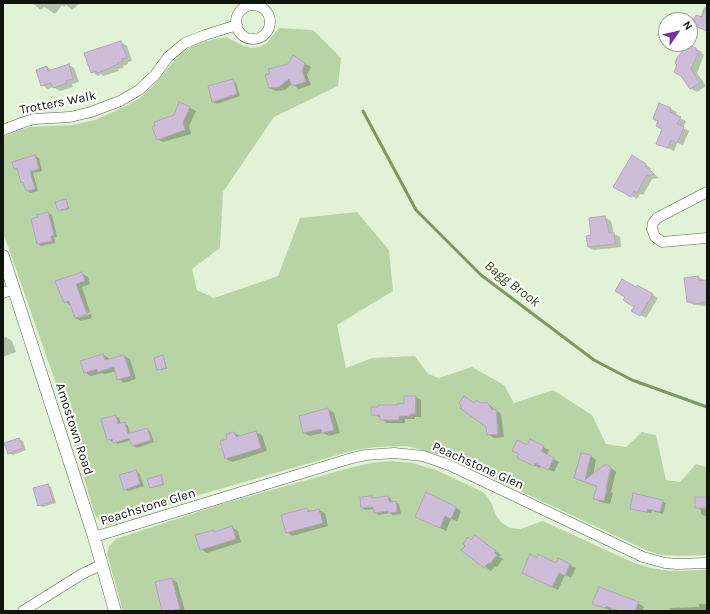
<!DOCTYPE html>
<html>
<head>
<meta charset="utf-8">
<style>
  body { margin:0 }
  #map { position:relative; width:710px; height:614px; overflow:hidden; background:#e2f2d6; font-family:Karla,sans-serif }
  canvas { display:block }
  .frame { position:absolute; inset:0; border:4px solid #10150b; pointer-events:none }
  .north { position:absolute; left:658px; top:12px; width:40px; height:40px; box-sizing:border-box; background:#fff; border:1px solid #9fa19d; border-radius:50%; rotate:56deg; font-size:11px; font-weight:700; line-height:16px; text-align:center; color:#10150b }
  .north::after { content:''; display:block; margin:auto; width:14px; height:18px; background:#792fa1; clip-path:polygon(50% 0,100% 100%,50% 72%,0 100%) }
</style>
</head>
<body>
<div id="map">
<canvas width="710" height="614"></canvas>
<div class="frame"></div>
<div class="north">N</div>
</div>
<script>
const g = document.querySelector('canvas').getContext('2d');
g.lineJoin = 'round';
function paint(path, color) { g.fillStyle = color; g.fill(path, 'evenodd'); }
const poly = rows => new Path2D(rows.map(r => 'M' + r).join(''));
function trace(path, color, width, dash) { g.strokeStyle = color; g.lineWidth = width; g.lineCap = dash ? 'butt' : 'round'; g.setLineDash(dash || []); g.stroke(path); }
function label(font, color, halo, rows, align = 'center') {
  g.font = font + ' Karla,sans-serif'; g.lineWidth = 4; g.setLineDash([]); g.textBaseline = 'middle'; g.strokeStyle = halo; g.fillStyle = color; for (const [text, x, y, turn = 0] of rows) {
    g.save(); g.translate(x, y); g.rotate((+turn || 0) * Math.PI / 180); g.textAlign = isNaN(turn) ? turn : align; if (halo) g.strokeText(text, 0, 0); g.fillText(text, 0, 0); g.restore();
  }
}
paint(poly([
  [279,28,313,30,341,58,338,86,274,117,223,192,220,248,192,269,197,290,214,298,278,276,300,218,357,212,389,250,393,291,337,325,346,368,372,358,415,356,428,374,439,378,472,367,504,385,514,403,553,390,592,415,606,444,626,447,642,432,656,435,666,480,680,482,696,464,707,467,707,555,683,556,661,555,648,551,448,457,407,446,375,447,355,450,199,495,110,525,106,525,100,521,95,515,55,381,3,232,3,137,22,129,31,127,72,125,95,120,124,107,140,98,153,86,180,54,192,46,206,41,226,37,244,46,251,48,259,47,267,43],
  [391,461,413,463,436,470,483,492,487,496,492,504,495,514,501,522,510,528,520,529,543,521,634,563,651,568,671,571,707,570,707,611,123,611,107,554,109,546,116,539,222,504,349,468,371,463]
]), '#b9d4a4');
paint(poly([
  [32,3,80,3,72,10,66,5,64,7,62,5,55,14,46,8,44,7,41,10],
  [707,5,707,31,698,27,703,9],
  [121,42,127,46,132,61,128,62,128,64,123,66,123,68,118,69,119,71,103,76,101,74,98,76,92,72],
  [686,44,702,52,701,53,704,55,697,73,706,86,697,92,691,89,682,75],
  [299,60,311,67,307,75,311,85,299,89,292,84,285,90,276,91,270,88,271,74],
  [69,65,74,68,79,82,72,84,73,87,60,91,53,87,48,89,42,85,47,67,52,70],
  [232,80,236,83,240,96,217,104,213,102],
  [180,103,196,111,189,126,191,134,163,142,157,139,175,116],
  [660,104,677,112,675,116,686,121,683,128,689,131,683,145,677,143,674,151,657,143,663,129,659,121],
  [35,156,39,158,42,171,33,173,38,191,30,193,27,190,25,184,22,182,19,171,14,169],
  [632,156,651,168,650,170,659,178,652,179,643,195,640,194,637,199,615,186],
  [66,200,67,201,69,209,60,211,59,211],
  [48,213,52,215,57,237,54,237,55,243,41,246,38,244,38,215],
  [605,217,611,221,614,234,620,237,621,247,594,250,588,247,592,236],
  [82,274,88,277,90,284,82,287,90,312,78,316,78,318,91,314,92,318,81,321,75,318,71,306,65,302],
  [698,277,707,281,707,306,694,305,688,302],
  [637,286,658,298,646,318,633,311,635,306,627,296],
  [6,337,12,341,16,352,3,357,3,338],
  [103,355,109,358,110,360,124,356,130,359,136,379,124,383,118,379,116,371,105,374,102,373,91,376,85,373],
  [163,356,164,357,167,369,159,370,158,370],
  [415,397,421,400,421,417,415,417,415,419,405,419,405,423,387,423,381,419,381,418,372,414,405,405],
  [465,397,474,403,487,403,501,414,504,437,494,438,488,434,487,426],
  [328,409,334,413,340,433,329,436,323,433,310,436,304,433],
  [116,416,119,418,121,424,125,423,128,426,131,435,147,429,150,431,154,442,137,448,133,446,131,440,118,444,114,441,112,442,108,439],
  [256,432,262,435,267,451,232,462,226,459,221,442,228,440,234,433,240,436],
  [19,439,23,441,26,450,13,455,9,453],
  [528,446,543,447,549,450,547,455,559,462,554,472,541,466,540,468,524,461],
  [591,456,596,460,593,475,608,466,614,470,616,472,611,492,613,493,610,504,600,502,594,498,597,487,581,481,575,478],
  [135,471,139,473,144,486,128,491,125,489],
  [161,477,162,477,164,485,152,488,151,487],
  [47,485,51,487,56,503,43,507,39,505],
  [372,497,375,499,388,497,391,499,392,502,395,502,399,504,401,514,393,515,390,513,379,515,375,513,374,509,365,510,362,508],
  [707,498,707,517,701,514,701,510,696,507],
  [662,501,666,503,663,514,652,511,651,513,634,510,631,508],
  [455,507,461,511,457,521,451,519,446,531,422,519],
  [307,509,312,512,319,510,325,513,328,526,292,536,287,532],
  [232,527,238,531,241,542,207,553,201,549,213,531,216,532],
  [481,540,501,555,499,557,503,559,497,567,495,566,491,571,462,550,472,541],
  [537,559,557,564,559,560,576,568,571,578,565,575,558,590,529,576],
  [171,579,177,582,185,611,163,611],
  [594,603,638,603,644,607,642,611,618,611,612,608,611,611],
  [699,604,707,604,707,611,670,611,670,608,699,607]
]), '#0003');
trace(poly([
  [363,111,416,210,481,275,594,360,632,380,707,407]
]), '#7b9961', 3);
const building = poly([
  [707,5,707,31,697,27,698,25,693,22,696,15,702,17,707,5],
  [121,41,127,58,122,59,123,61,117,63,118,64,113,66,113,67,97,73,96,71,91,73,84,53,121,41],
  [685,44,696,48,696,50,699,51,691,69,700,83,690,89,681,76,674,72,677,65,675,63,678,56,680,55,685,44],
  [293,55,305,63,302,71,306,82,292,86,289,79,279,87,269,88,265,75,270,74,268,69,288,64,293,55],
  [69,64,73,79,66,81,67,83,53,88,51,83,41,86,36,70,47,66,48,71,69,64],
  [233,79,237,94,212,102,208,86,233,79],
  [179,102,190,107,183,122,185,130,157,140,152,127,155,126,154,122,174,115,179,102],
  [659,103,671,108,670,112,681,117,677,124,684,127,677,143,671,140,668,148,656,144,662,129,656,126,658,121,653,119,659,103],
  [35,155,39,169,30,171,35,189,26,191,23,182,21,183,17,168,14,169,12,162,35,155],
  [632,155,646,164,645,166,654,174,646,176,637,193,634,191,631,197,613,187,632,155],
  [66,199,68,208,58,211,55,202,66,199],
  [48,212,54,235,51,236,52,241,37,244,31,219,38,217,37,215,48,212],
  [605,216,609,233,614,233,615,244,588,247,586,236,591,235,589,218,605,216],
  [82,272,85,281,76,284,87,314,75,318,69,301,64,303,55,281,82,272],
  [698,276,699,281,707,280,707,302,693,304,693,302,687,302,684,278,698,276],
  [622,279,636,287,637,285,653,294,640,316,631,311,634,307,623,300,625,297,615,291,622,279],
  [103,354,105,360,124,355,131,376,117,380,114,367,98,372,97,369,84,373,80,361,103,354],
  [163,355,166,368,157,370,154,358,163,355],
  [404,396,416,396,415,414,410,414,410,416,399,416,399,420,380,420,380,415,371,415,371,407,378,407,378,405,398,405,398,403,404,404,404,396],
  [464,396,474,403,476,400,481,403,487,402,492,410,496,409,498,434,487,435,486,427,460,408,461,405,459,403,464,396],
  [328,408,334,430,322,433,321,429,303,433,299,416,328,408],
  [116,415,118,424,125,422,128,434,147,428,151,440,132,446,129,438,113,443,112,439,107,440,101,419,116,415],
  [256,431,261,448,225,459,220,441,227,439,226,434,234,432,236,437,256,431],
  [19,438,23,448,8,454,4,443,19,438],
  [530,439,544,446,541,451,554,458,548,470,535,463,534,466,517,458,519,454,512,451,517,440,527,445,530,439],
  [581,453,591,455,585,480,604,465,608,465,611,468,606,488,607,489,604,501,593,499,597,486,574,478,581,453],
  [136,470,140,484,124,490,119,475,136,470],
  [161,475,163,484,150,488,147,479,161,475],
  [48,484,53,501,38,506,33,488,48,484],
  [426,492,456,507,451,519,445,516,440,528,415,517,426,492],
  [633,493,663,500,660,512,648,509,647,512,630,509,633,493],
  [372,496,372,498,388,496,389,502,396,501,397,512,389,513,388,511,374,513,373,507,361,508,360,497,372,496],
  [695,497,707,497,707,508,695,508,695,497],
  [307,508,308,512,319,509,323,523,286,533,281,515,307,508],
  [232,526,236,539,200,550,195,535,214,530,214,532,232,526],
  [475,535,496,551,494,553,497,555,490,564,488,563,484,568,461,550,465,546,463,544,468,537,471,540,475,535],
  [530,554,537,558,538,554,556,563,558,558,570,564,565,576,559,573,552,587,522,573,530,554],
  [172,578,180,609,171,611,162,611,155,582,172,578],
  [599,587,639,602,635,611,619,611,606,606,605,608,592,604,599,587]
]);
paint(building, '#cdbdd8');
trace(building, '#b4a5bf', 1);
const minor = poly([
  '236 22a17 17 0 1 1 34 0a17 17 0 1 1-34 0Z',
  [3,130,24,122,34,119,70,117,91,112,120,101,139,90,155,75,168,57,185,43,205,35,237,25],
  [707,192,657,218,653,223,652,229,655,237,662,242,707,238],
  [3,293,14,289],
  [94,537,352,458,366,455,394,453,423,456,449,465,643,557,665,563,677,564,707,563],
  [23,611,82,574,101,565]
]);
const tertiary = poly([
  [3,256,94,537,115,611]
]);
trace(minor, '#59674e', 11);
trace(tertiary, '#59674e', 13);
trace(minor, '#fff', 10);
trace(tertiary, '#fff', 12);
label('13px', '#10150b', '#fff', [
  ["Trotters Walk",58,103,-11],
  ["Amostown Road",74,429,72],
  ["Peachstone Glen",478,466,24],
  ["Peachstone Glen",148,507,-17]
]);
label('italic 14px', '#2d4a0b', '#fff', [
  ["Bagg Brook",512,284,38]
]);
</script>
</body>
</html>
